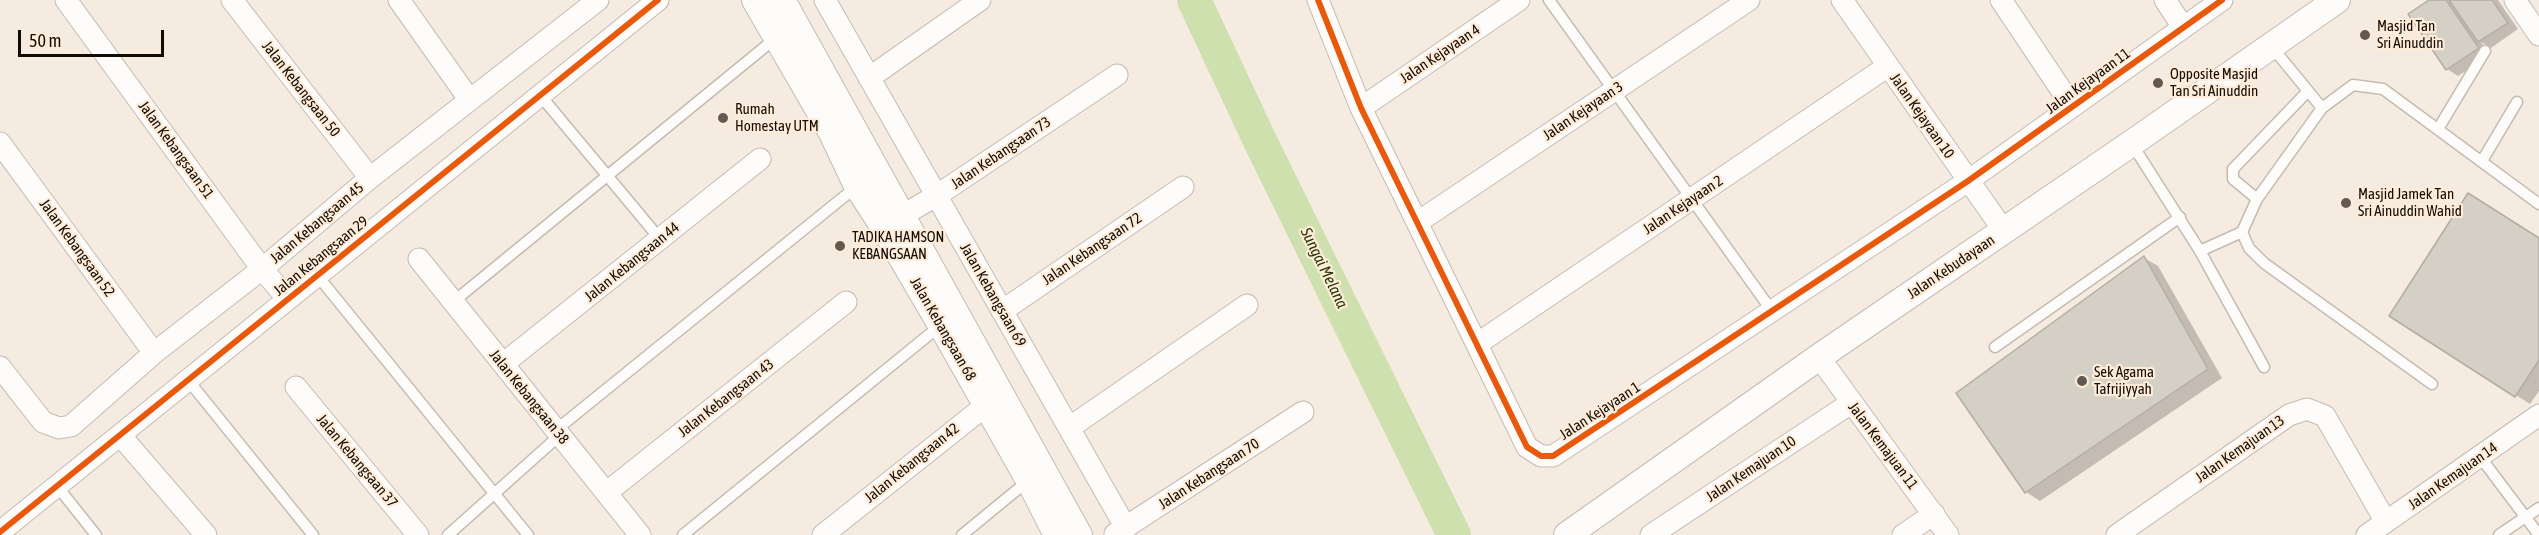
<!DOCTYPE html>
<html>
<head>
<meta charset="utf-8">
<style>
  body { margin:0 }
  #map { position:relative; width:2539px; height:535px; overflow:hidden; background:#f6ebe0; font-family:"Asap Condensed",sans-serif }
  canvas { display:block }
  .scale { position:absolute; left:18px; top:30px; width:146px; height:27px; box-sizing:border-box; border:3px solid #120c06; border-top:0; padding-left:8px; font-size:18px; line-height:21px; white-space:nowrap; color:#120c06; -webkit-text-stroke:4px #feecd8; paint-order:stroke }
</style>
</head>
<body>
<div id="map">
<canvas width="2539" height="535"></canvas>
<div class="scale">50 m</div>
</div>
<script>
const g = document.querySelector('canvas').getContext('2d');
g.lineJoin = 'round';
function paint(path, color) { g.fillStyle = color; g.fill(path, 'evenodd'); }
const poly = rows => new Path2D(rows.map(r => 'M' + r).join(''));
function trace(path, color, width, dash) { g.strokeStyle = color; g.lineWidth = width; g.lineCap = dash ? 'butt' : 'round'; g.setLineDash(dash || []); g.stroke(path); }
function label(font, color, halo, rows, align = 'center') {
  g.font = font + ' "Asap Condensed",sans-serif'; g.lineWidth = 4.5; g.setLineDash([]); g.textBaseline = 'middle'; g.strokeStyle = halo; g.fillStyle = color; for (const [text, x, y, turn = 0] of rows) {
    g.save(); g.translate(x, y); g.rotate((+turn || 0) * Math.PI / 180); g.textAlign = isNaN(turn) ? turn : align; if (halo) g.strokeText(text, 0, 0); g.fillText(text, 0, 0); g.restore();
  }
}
paint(poly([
  [2432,0,2498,0,2518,29,2491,48,2481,42,2490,55,2458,76,2447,69],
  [2539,239,2539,391,2530,404,2391,316],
  [2144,258,2158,266,2222,378,2040,501,2026,492]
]), '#0003');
trace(poly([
  [1194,0,1261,143,1454,535]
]), '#cfe0af', 34);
const building = poly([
  [2429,0,2446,0,2479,48,2446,70,2408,14,2429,0],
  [2449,0,2492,0,2508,23,2478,42,2449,0],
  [2468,193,2539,238,2539,360,2515,397,2389,316,2468,193],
  [2144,256,2208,369,2025,493,1956,393,2144,256]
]);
paint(building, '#d5d0c6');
trace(building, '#b3ada4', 1.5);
const service = poly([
  [1549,0,1772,311],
  [2272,47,2322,108,2353,85,2383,89,2539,204],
  [540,95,660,239],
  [2322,108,2257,199,2242,232,2249,248,2264,263,2432,384],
  [2438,129,2485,51],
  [2132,144,2200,251,2242,232],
  [2482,161,2517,102],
  [2257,199,2233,179,2233,169,2308,91],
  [2200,251,2264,367],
  [317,275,528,535],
  [453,302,777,37],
  [1995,347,2180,217],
  [188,380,313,535],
  [556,430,856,187],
  [2481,458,2539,535],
  [57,486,96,535],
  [448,535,560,435],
  [683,535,941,325],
  [962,535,1029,480],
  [2499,535,2539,508]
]);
const minor = poly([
  [66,0,262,269,288,299],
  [232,0,370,178],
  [399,0,469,99],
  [825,0,1126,528],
  [1318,0,1361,108,1527,447,1541,456,1553,456,1968,181,2222,0],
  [1842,0,2004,231],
  [2001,0,2072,106],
  [2165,0,2183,27],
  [2515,0,2539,35],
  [869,78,980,0],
  [1361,108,1519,0],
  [0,143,154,353],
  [1418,222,1749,0],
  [889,223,936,196,1117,75],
  [419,259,640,535],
  [1002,311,1183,187],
  [1477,344,1888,66],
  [1819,357,1948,535],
  [503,364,760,159],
  [0,367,43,422,59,428,71,426,154,353,262,269,370,178,598,0],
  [296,387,418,535],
  [1069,428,1247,305],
  [120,435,206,535],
  [606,493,846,302],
  [0,532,658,0],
  [1115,534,1303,412],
  [823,535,999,395],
  [1651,535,1851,403],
  [1903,535,1934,514],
  [2117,535,2289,415,2307,409,2325,416,2386,522],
  [2367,535,2539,415]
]);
const tertiary = poly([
  [755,0,832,133,857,186,883,226,941,325,1029,480,1057,535],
  [782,0,1079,535],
  [1567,535,1819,357,2132,143,2337,0]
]);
trace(service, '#c3bbb2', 13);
trace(minor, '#c3bbb2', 23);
trace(tertiary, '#c3bbb2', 28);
trace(service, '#fefcfa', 10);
trace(minor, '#fefcfa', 21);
trace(tertiary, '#fefcfa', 26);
trace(poly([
  [1318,0,1361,108,1527,447,1541,456,1553,456,1968,181,2222,0],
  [0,532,658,0]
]), '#e8590c', 6);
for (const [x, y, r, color] of [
  [2365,35,6,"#625a52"],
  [2158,83,6,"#625a52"],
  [723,118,6,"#625a52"],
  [2346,203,6,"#625a52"],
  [840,246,6,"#625a52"],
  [2082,381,6,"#625a52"]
]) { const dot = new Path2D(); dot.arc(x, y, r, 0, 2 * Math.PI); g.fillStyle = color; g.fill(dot); trace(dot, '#feecd8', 2); }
label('15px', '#120c06', '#feecd8', [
  ["Masjid Tan",2377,26],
  ["Sri Ainuddin",2377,43],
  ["Opposite Masjid",2170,74],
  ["Tan Sri Ainuddin",2170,91],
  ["Rumah",735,109],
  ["Homestay UTM",735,126],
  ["Masjid Jamek Tan",2358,194],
  ["Sri Ainuddin Wahid",2358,211],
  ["TADIKA HAMSON",852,237],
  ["KEBANGSAAN",852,254],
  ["Sek Agama",2094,372],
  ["Tafrijiyyah",2094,389]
], 'left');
label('15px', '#120c06', '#feecd8', [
  ["Jalan Kejayaan 4",1440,54,-34],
  ["Jalan Kejayaan 11",2088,81,-36],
  ["Jalan Kebangsaan 50",301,89,52],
  ["Jalan Kejayaan 3",1583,111,-34],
  ["Jalan Kejayaan 10",1922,116,55],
  ["Jalan Kebangsaan 51",176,150,54],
  ["Jalan Kebangsaan 73",1001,153,-34],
  ["Jalan Kejayaan 2",1683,205,-34],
  ["Jalan Kebangsaan 45",317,223,-40],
  ["Jalan Kebangsaan 52",77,248,54],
  ["Jalan Kebangsaan 72",1092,249,-34],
  ["Jalan Kebangsaan 29",321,256,-39],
  ["Jalan Kebangsaan 44",632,262,-39],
  ["Jalan Kebudayaan",1951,267,-34],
  ["Jalan Kebangsaan 69",993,295,60],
  ["Jalan Kebangsaan 68",943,329,60],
  ["Jalan Kebangsaan 38",529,397,51],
  ["Jalan Kebangsaan 43",726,398,-38],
  ["Jalan Kejayaan 1",1600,411,-33],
  ["Jalan Kemajuan 11",1883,446,53],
  ["Jalan Kemajuan 13",2240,449,-35],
  ["Jalan Kebangsaan 37",357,461,50],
  ["Jalan Kebangsaan 42",912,463,-39],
  ["Jalan Kemajuan 10",1751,469,-34],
  ["Jalan Kebangsaan 70",1209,474,-33],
  ["Jalan Kemajuan 14",2453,476,-35]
]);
label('italic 16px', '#253706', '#feecd8', [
  ["Sungai Melana",1324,268,64]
]);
</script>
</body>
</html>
